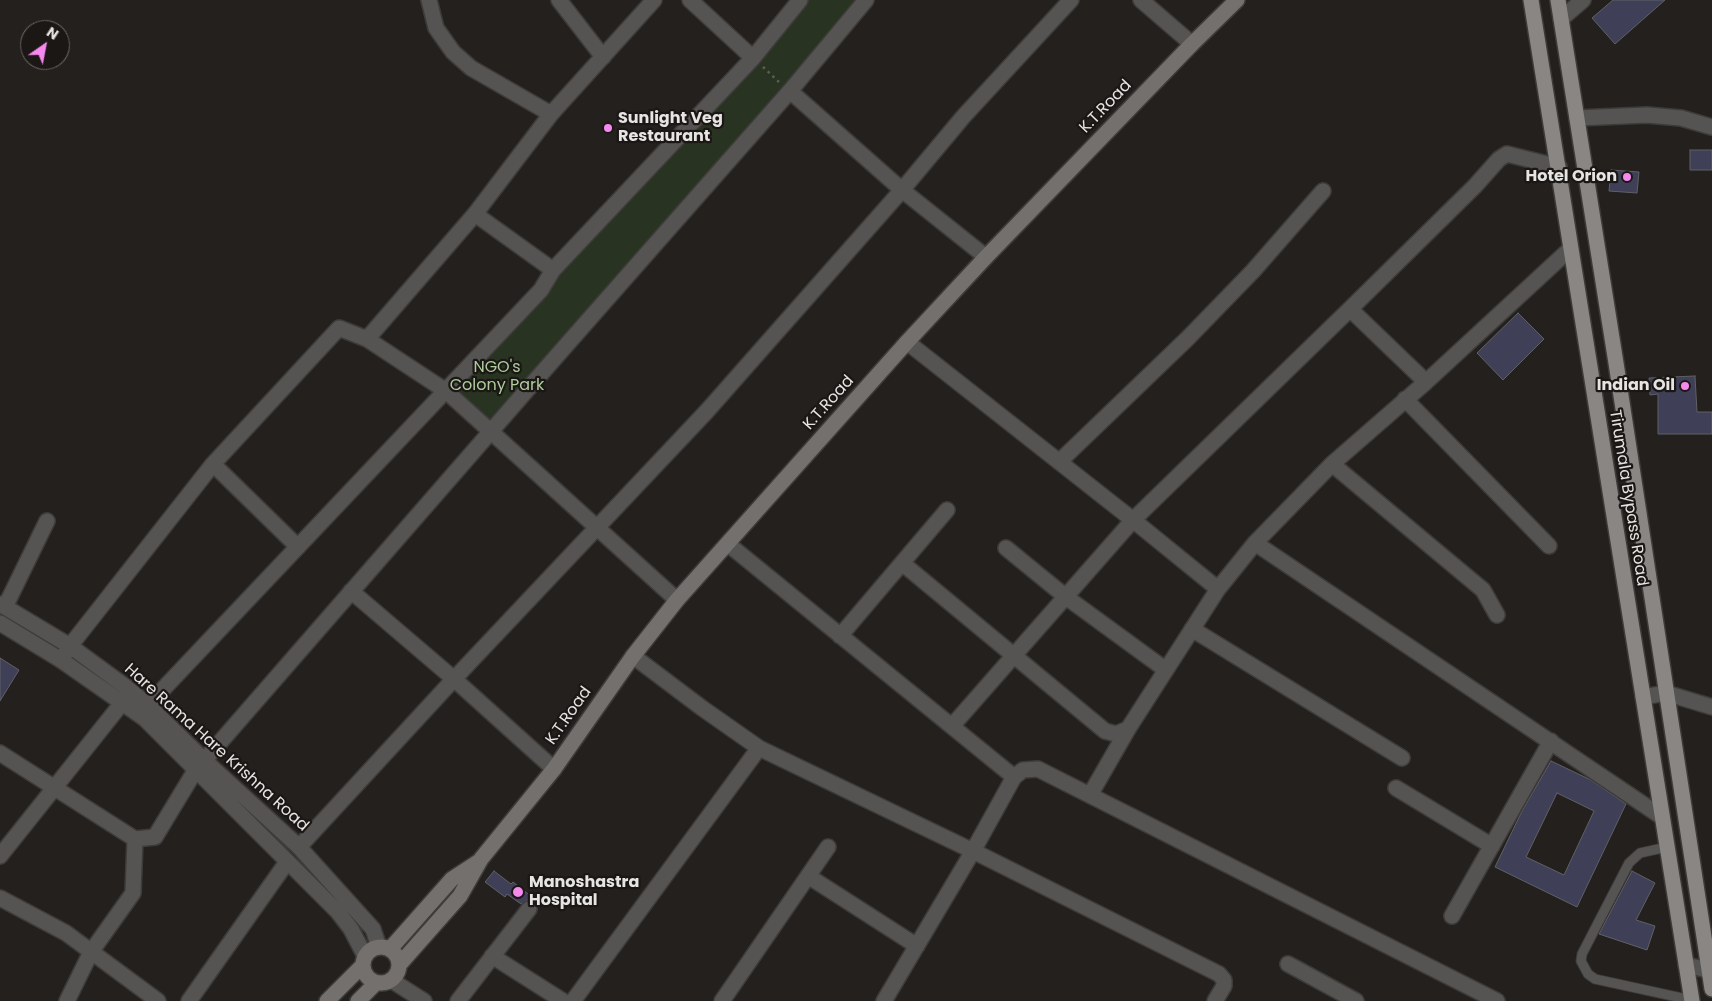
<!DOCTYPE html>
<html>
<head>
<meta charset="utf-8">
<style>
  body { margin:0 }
  #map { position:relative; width:1712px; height:1001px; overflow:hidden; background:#23201e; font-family:Poppins,sans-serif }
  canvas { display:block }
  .north { position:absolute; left:20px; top:20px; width:50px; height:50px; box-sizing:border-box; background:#1a1715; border:1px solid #6c6967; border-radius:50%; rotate:33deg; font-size:14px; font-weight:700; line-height:20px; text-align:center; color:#e7e5e3 }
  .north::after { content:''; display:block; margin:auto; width:18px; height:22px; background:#f689ee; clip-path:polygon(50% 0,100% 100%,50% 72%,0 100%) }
</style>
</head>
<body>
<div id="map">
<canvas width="1712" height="1001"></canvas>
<div class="north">N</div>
</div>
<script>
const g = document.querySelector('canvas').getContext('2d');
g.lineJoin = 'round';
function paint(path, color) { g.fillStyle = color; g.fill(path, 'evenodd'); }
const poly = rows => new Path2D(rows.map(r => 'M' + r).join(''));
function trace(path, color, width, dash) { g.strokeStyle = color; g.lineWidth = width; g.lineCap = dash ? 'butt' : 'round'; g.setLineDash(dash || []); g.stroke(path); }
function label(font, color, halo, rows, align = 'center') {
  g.font = font + ' Poppins,sans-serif'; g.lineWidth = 4.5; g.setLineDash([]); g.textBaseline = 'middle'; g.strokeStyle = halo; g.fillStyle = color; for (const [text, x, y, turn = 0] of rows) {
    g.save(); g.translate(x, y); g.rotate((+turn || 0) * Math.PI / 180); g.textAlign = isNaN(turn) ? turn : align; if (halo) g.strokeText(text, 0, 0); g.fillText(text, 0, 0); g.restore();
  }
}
paint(poly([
  [804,0,866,0,490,432,444,390]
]), '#283421');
const building = poly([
  [1613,0,1665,0,1615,44,1592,18,1613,0],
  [1690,150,1712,150,1712,170,1690,170,1690,150],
  [1611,170,1639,172,1637,193,1609,191,1611,170],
  [1518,313,1544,339,1503,380,1477,353,1518,313],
  [1695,376,1697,412,1712,412,1712,434,1658,434,1658,394,1650,395,1649,378,1695,376],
  [0,658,19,670,0,701,0,658],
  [1551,761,1591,780,1626,804,1577,907,1495,867,1522,811,1551,761],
  [1557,793,1594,811,1564,875,1526,857,1557,793],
  [494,871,511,884,513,882,532,897,521,904,507,894,505,897,485,882,494,871],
  [1632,871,1655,883,1636,920,1655,926,1647,950,1599,934,1632,871]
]);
paint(building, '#3f4058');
trace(building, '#606065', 1);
const service = poly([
  [1667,847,1640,853,1629,863,1582,954,1581,961,1588,974,1595,979,1691,1000]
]);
const minor = poly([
  [559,0,603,57],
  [690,0,753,58],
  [1141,0,1192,44],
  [1561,19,1583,0],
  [790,91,902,190,986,257],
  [551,114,654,0],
  [1577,118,1647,115,1681,118,1712,127],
  [553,270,753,58,800,0],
  [367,339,446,391,677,600],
  [907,342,1133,520,1218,589],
  [1426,382,1570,249],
  [1405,399,1549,546],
  [1059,462,1188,338,1253,271,1323,191],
  [213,464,298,547],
  [1332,464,1483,590,1497,615],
  [1255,543,1332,464,1426,382,1350,309],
  [728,544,1014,777],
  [1006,548,1066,597,1166,670],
  [902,563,1105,731,1116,734,1128,729,1218,589,1255,543,1662,817],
  [351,591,454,679,554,769],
  [5,607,47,521],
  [1192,629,1402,758],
  [840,636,947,510],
  [633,656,702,708,759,748,973,851,1219,974,1224,980,1224,986,1215,1001],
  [61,660,70,646,213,464,339,328,367,339,475,214,551,114,471,68,453,52,436,28,429,0],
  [1643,697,1666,693,1712,707],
  [148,705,541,290,553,270,475,214],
  [952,726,1133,520,1350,309,1475,186,1499,159,1507,154,1559,167],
  [0,753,135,839],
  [1396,788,1492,846],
  [1090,795,1128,729],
  [299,847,454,679,707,411,902,190,963,117,1071,0],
  [0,856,122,703],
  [808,876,917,946],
  [0,898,66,933,158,1001],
  [1452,916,1551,741],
  [492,956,563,1001],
  [1288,964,1356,1001],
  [1686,965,1712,971],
  [67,1001,91,952,133,893,135,839,155,837,195,771,540,375,790,91,866,0],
  [189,1001,287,862],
  [458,1001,529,909],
  [573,1001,759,748],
  [722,1001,828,847],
  [884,1001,973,851,1014,777,1023,770,1038,769,1497,1001]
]);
const tertiary = poly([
  [0,604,70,646,126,687,148,705,204,760,299,847,373,929,379,947],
  [0,623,61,660,144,718,338,912,351,929,365,956],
  [391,980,424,1001]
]);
const secondary = poly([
  '363 965a18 18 0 1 1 36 0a18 18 0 1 1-36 0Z',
  [390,949,452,879,478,862],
  [399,965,460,896,481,859,554,769,633,656,677,600,907,342,986,257,1192,44,1237,0],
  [327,1001,363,965],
  [358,1001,376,983]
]);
const primary = poly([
  [1531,0,1692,1001],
  [1558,0,1616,363,1712,989]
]);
trace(service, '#3e3c3a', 11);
trace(minor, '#3e3c3a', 18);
trace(tertiary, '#3e3c3a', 18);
trace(secondary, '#3e3c3a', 18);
trace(primary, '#3e3c3a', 18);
trace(poly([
  [763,67,779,82]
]), '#5e5c5a', 2.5, [2.5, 4]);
trace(service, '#565452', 9);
trace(minor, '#565452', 15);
trace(tertiary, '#565452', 15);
trace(secondary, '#73706e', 15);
trace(primary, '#8a8683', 15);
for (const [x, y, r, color] of [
  [608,128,5,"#f689ee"],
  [1627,177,5,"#f689ee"],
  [1685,386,5,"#f689ee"],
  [518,892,6,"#f689ee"]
]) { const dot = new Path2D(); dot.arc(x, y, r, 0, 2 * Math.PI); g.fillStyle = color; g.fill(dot); trace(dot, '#1a1715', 2); }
label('16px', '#e7e5e3', '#1a1715', [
  ["K.T.Road",1106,107,-46],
  ["K.T.Road",829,403,-48],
  ["Tirumala Bypass Road",1628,498,81],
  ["K.T.Road",569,716,-55],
  ["Hare Rama Hare Krishna Road",216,748,42]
]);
label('bold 16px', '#e7e5e3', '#1a1715', [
  ["Sunlight Veg",618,119],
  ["Restaurant",618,137],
  ["Hotel Orion",1617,177,"right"],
  ["Indian Oil",1675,386,"right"],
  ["Manoshastra",529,883],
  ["Hospital",529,901]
], 'left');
label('16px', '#aecc9d', '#1a1715', [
  ["NGO's",497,368],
  ["Colony Park",497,386]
]);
</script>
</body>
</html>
